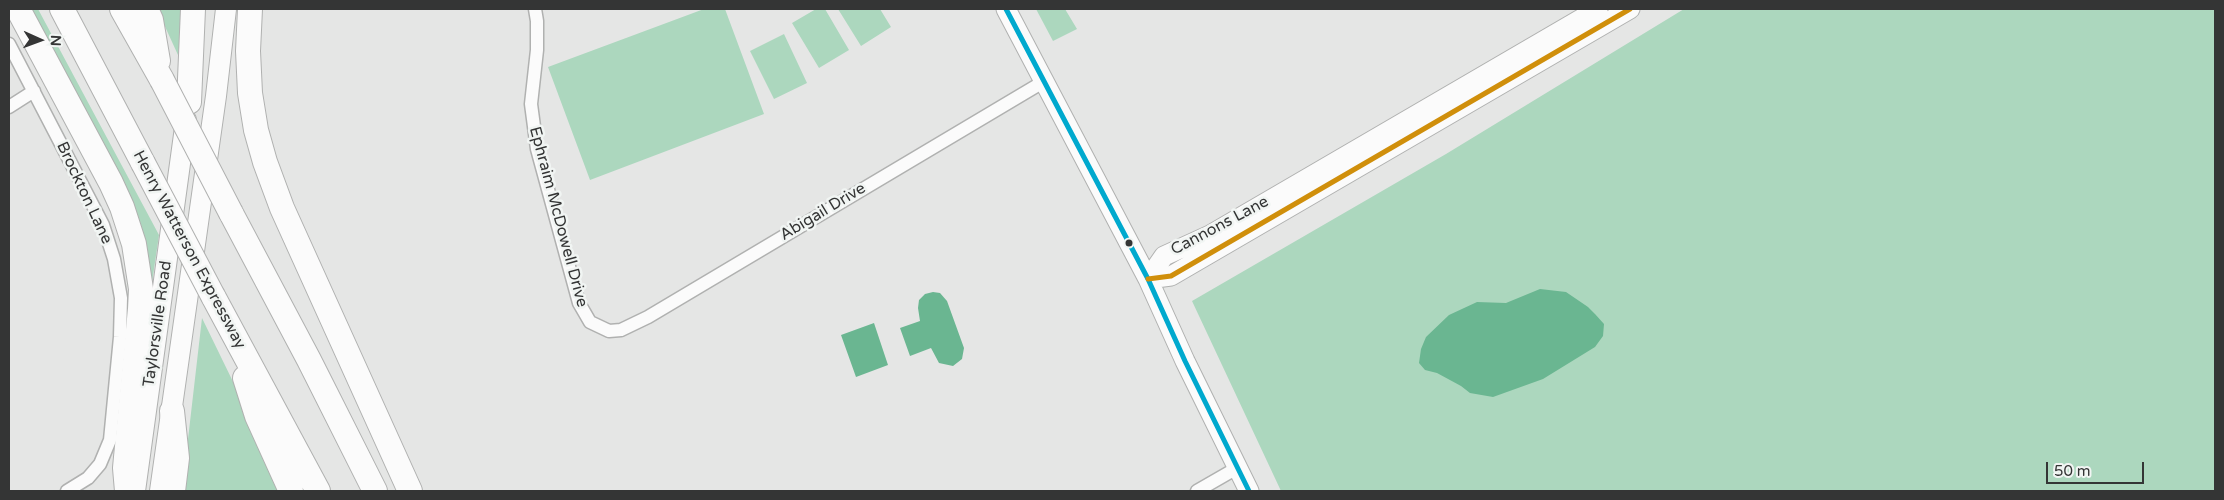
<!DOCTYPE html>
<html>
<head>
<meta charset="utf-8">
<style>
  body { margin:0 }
  #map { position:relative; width:2224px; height:500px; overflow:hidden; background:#e5e6e5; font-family:"Varela Round",sans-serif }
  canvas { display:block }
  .frame { position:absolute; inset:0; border:10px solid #343535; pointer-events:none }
  .north { position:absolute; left:15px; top:15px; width:50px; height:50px; -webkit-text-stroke:4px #f1f5f3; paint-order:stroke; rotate:92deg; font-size:14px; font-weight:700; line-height:20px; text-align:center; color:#343535 }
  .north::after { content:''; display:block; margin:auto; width:18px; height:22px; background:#343535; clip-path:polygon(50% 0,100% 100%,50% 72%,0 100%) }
  .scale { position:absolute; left:2046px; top:462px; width:98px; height:22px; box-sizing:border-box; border:2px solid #343535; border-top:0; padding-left:6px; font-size:15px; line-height:18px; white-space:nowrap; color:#343535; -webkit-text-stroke:4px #f1f5f3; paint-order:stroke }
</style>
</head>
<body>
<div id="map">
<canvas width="2224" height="500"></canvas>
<div class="frame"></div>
<div class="north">N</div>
<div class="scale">50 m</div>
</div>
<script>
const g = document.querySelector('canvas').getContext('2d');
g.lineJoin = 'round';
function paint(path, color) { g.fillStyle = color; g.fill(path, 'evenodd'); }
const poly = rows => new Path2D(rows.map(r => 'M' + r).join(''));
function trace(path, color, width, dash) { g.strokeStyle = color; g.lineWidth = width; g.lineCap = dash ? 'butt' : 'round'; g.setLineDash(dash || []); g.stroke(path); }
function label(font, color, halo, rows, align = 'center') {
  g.font = font + ' "Varela Round",sans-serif'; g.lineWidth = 5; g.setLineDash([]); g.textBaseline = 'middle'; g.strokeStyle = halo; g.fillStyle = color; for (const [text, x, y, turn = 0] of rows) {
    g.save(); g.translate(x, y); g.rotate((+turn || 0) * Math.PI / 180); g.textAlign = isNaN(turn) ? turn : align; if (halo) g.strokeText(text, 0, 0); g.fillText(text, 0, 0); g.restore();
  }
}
paint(poly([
  [26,9,38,9,159,235,150,296],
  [157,9,184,9,178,55],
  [704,9,725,9,764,114,590,180,548,67],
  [816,9,825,9,849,50,819,68,792,23],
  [838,9,880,9,891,27,861,46],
  [1036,9,1065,9,1077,29,1053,41],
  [1684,9,2215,9,2215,491,1281,491,1192,301,1446,154],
  [784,34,807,83,774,99,750,51],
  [202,318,238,392,283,491,182,491]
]), '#acd7be');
paint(poly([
  [1540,289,1566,292,1588,307,1595,314,1604,324,1603,336,1595,347,1543,379,1493,397,1470,393,1461,386,1437,373,1425,370,1419,363,1421,349,1426,337,1449,315,1477,302,1506,303],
  [933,292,940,293,947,301,964,348,962,359,953,366,939,363,931,348,910,356,900,328,920,321,918,308,919,300,925,294],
  [874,323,888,365,856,377,841,335]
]), '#6ab691');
const street = poly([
  [535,9,537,21,537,50,531,104,537,149,579,303,590,322,609,331,621,330,648,317,1043,82],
  [9,44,103,225,114,259,121,298,120,337,110,440,100,464,88,478,67,491],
  [9,107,34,91],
  [1197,491,1237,468]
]);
const secondary = poly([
  [1006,9,1148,279,1185,361,1249,491],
  [1148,279,1171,276,1630,9],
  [1148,279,1164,256,1210,235,1598,9]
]);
const primary = poly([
  [135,491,186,120],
  [160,491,216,96,226,9]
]);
const highway = poly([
  [18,9,111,183,122,207,134,244,141,289,140,309,125,468,127,491],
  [62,9,143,163],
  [122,9,162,80],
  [146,9,151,20,158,61],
  [250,9,248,51,250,93,256,130,265,162,282,208,410,491],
  [189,102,193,9],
  [231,213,309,360,375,491],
  [213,296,318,491],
  [245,378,257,416,291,491],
  [172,411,177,458,173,491]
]);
trace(street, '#b0b1b0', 15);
trace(secondary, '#b0b1b0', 21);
trace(primary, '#b0b1b0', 22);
trace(highway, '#b0b1b0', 26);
trace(street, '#fbfbfb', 12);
trace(secondary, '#fbfbfb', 19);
trace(primary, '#fbfbfb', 20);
trace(highway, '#fbfbfb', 24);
const highwayBridge = poly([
  [162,80,231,213],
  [143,163,213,296]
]);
trace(highwayBridge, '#b0b1b0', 26, []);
trace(highwayBridge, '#fbfbfb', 24);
trace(poly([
  [1006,9,1148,279,1185,361,1249,491]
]), '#00a9ce', 5);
trace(poly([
  [1148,279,1171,276,1630,9]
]), '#d08f0b', 5);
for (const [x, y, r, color] of [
  [1129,243,4.5,"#343535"]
]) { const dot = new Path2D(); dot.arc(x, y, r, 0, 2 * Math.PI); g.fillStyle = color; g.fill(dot); trace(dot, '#f1f5f3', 2); }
label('16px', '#343535', '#f1f5f3', [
  ["Brockton Lane",84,193,65],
  ["Abigail Drive",823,212,-31],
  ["Ephraim McDowell Drive",558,217,75],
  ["Cannons Lane",1220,226,-28],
  ["Henry Watterson Expressway",189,250,62],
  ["Taylorsville Road",158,324,-82]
]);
</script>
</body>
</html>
